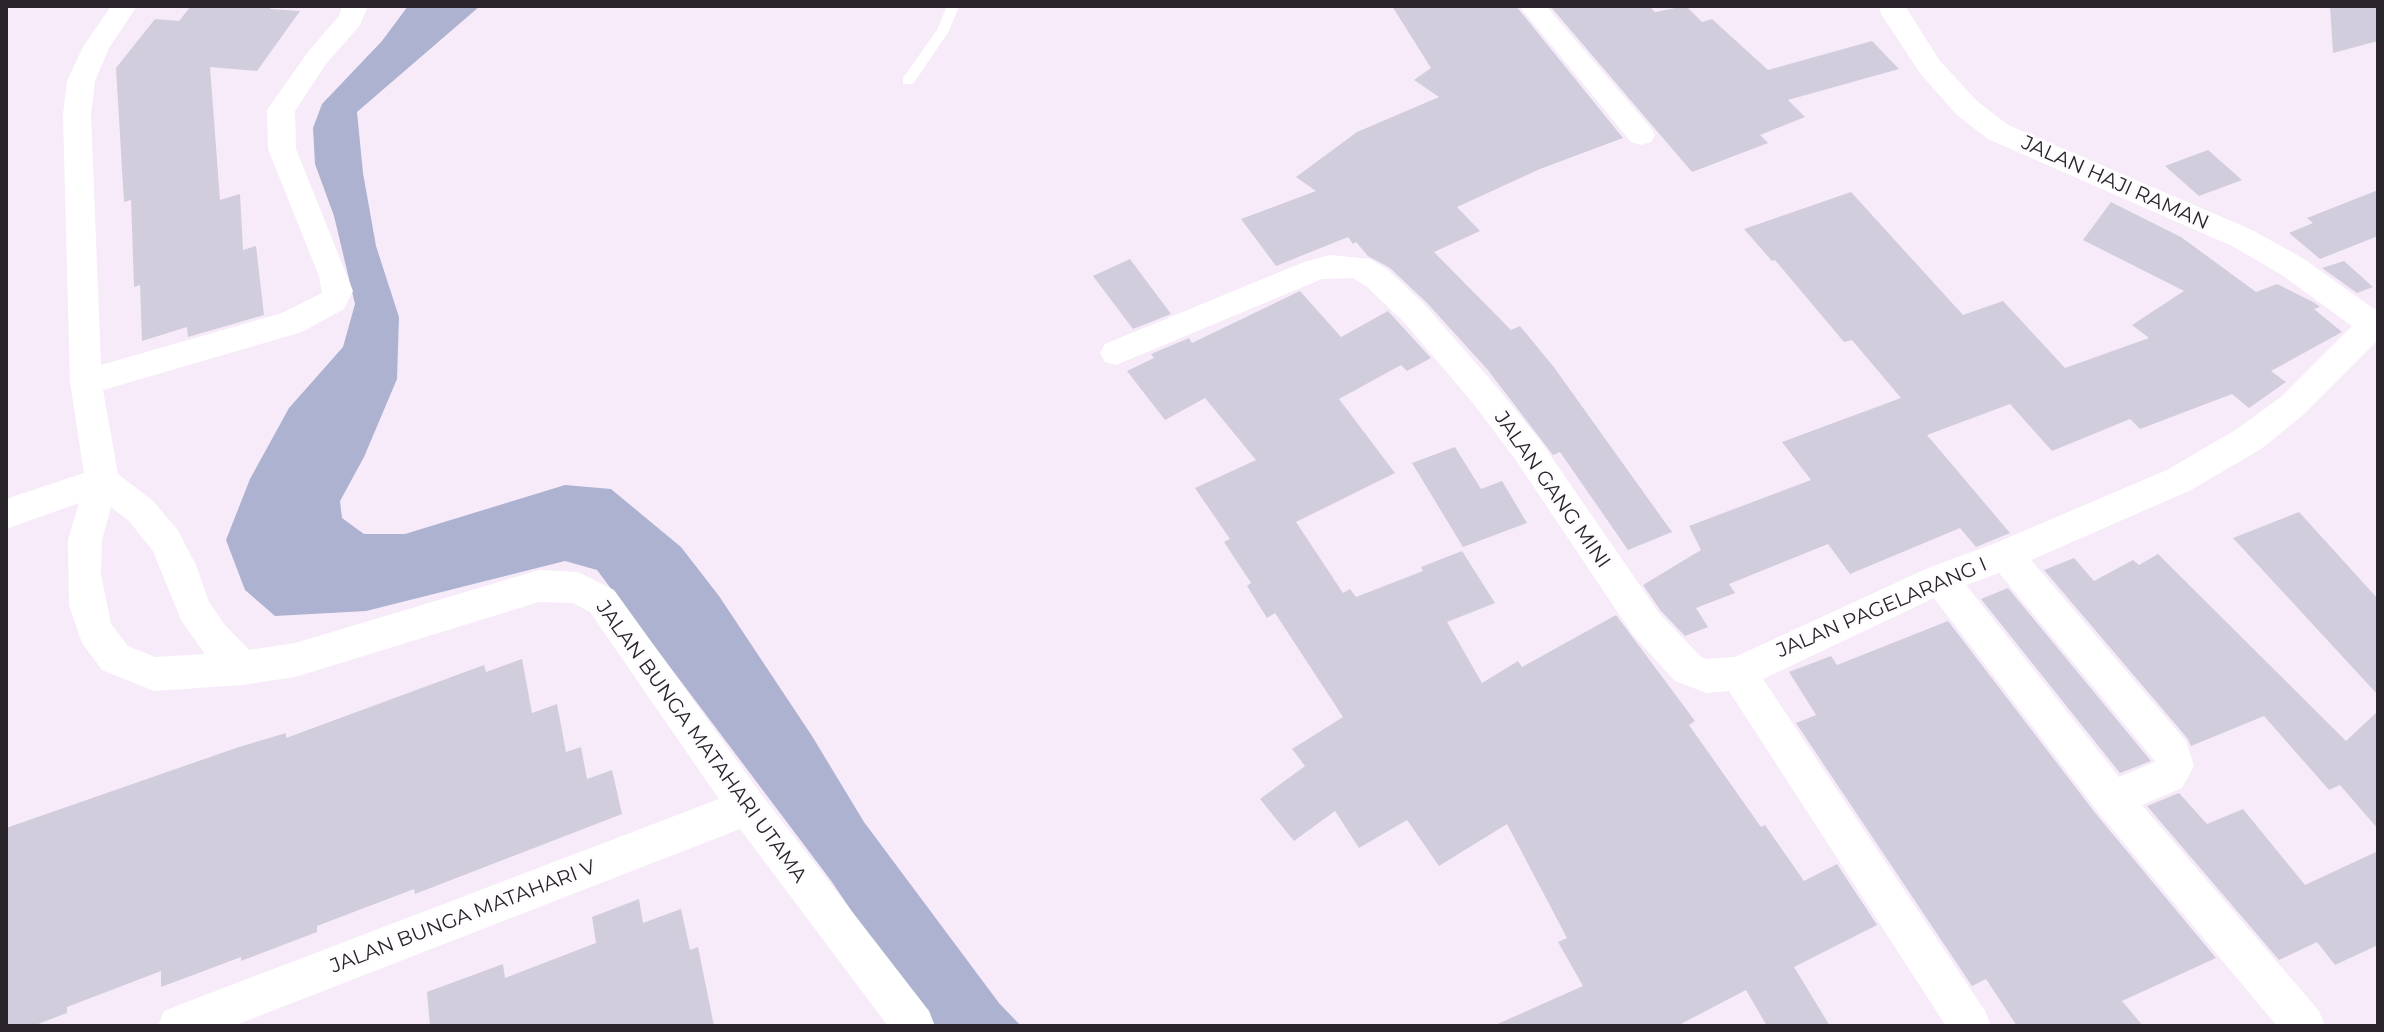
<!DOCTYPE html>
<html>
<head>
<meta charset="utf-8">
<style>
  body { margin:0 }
  #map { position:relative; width:2384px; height:1032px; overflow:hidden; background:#f7ebfa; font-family:Montserrat,sans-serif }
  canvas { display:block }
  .frame { position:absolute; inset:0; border:8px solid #29252a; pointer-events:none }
</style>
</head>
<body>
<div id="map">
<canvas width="2384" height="1032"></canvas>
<div class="frame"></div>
</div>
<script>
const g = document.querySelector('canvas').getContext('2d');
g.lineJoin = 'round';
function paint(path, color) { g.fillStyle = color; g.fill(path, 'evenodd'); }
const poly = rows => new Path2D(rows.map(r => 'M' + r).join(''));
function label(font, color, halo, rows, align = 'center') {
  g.font = font + ' Montserrat,sans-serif'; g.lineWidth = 6; g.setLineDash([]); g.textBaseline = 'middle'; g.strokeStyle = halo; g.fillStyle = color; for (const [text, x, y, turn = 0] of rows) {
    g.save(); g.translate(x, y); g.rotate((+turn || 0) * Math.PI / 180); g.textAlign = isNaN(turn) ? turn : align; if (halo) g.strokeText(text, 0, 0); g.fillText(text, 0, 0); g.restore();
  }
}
paint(poly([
  [408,6,480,6,357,112,363,173,376,246,399,317,397,379,364,457,340,501,342,518,364,534,405,534,565,485,611,489,681,547,719,596,812,736,864,822,999,1003,1021,1026,929,1026,832,882,597,570,565,561,366,611,275,616,245,590,226,540,250,479,289,408,343,347,355,304,334,216,315,164,313,128,322,104,382,41]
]), '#adb2d0');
paint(poly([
  [191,6,272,6,270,9,300,11,257,71,210,67,220,200,240,194,243,250,256,246,264,315,188,337,187,327,142,341,140,285,134,287,131,200,124,202,116,68,155,19,179,21],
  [1392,6,1516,6,1623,138,1540,169,1457,207,1480,231,1434,252,1511,330,1520,326,1553,366,1672,532,1628,550,1560,452,1553,455,1487,369,1427,303,1390,268,1368,256,1356,242,1353,244,1348,237,1276,266,1241,219,1316,191,1296,177,1357,132,1439,97,1414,80,1431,68],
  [1550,6,1649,6,1655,12,1686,6,1702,22,1712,19,1768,70,1872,41,1899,69,1788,100,1805,117,1760,135,1768,143,1692,172],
  [2330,6,2378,6,2378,41,2333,53],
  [2208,150,2242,180,2199,196,2165,166],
  [2378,190,2378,236,2320,259,2289,233,2313,223,2307,218],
  [1851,192,1963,315,2003,301,2065,368,2149,338,2132,325,2184,291,2083,240,2111,202,2181,237,2256,292,2277,284,2315,303,2320,307,2314,309,2342,332,2271,371,2286,382,2249,408,2232,394,2140,429,2130,419,2052,451,2010,404,1927,435,2010,533,1976,547,1960,528,1850,574,1828,544,1729,584,1735,593,1696,608,1708,627,1685,636,1661,611,1643,585,1701,550,1689,526,1811,480,1782,442,1901,398,1852,340,1844,342,1775,260,1772,261,1744,229],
  [1130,259,1171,314,1133,329,1093,276],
  [2344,261,2373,287,2357,293,2322,268],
  [1300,291,1341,337,1388,311,1431,358,1407,371,1401,365,1339,399,1395,473,1296,522,1343,593,1350,589,1356,597,1423,571,1421,567,1462,551,1495,603,1447,622,1482,683,1518,661,1522,667,1616,615,1695,721,1689,725,1761,827,1765,825,1804,881,1837,864,1877,925,1794,967,1830,1026,1767,1026,1746,990,1677,1026,1493,1026,1583,986,1558,942,1567,938,1507,824,1439,866,1407,820,1359,848,1335,811,1294,841,1260,799,1305,766,1292,749,1343,717,1275,613,1267,618,1247,586,1251,583,1224,542,1230,539,1195,488,1256,460,1205,398,1165,420,1127,371,1154,358,1151,354,1189,338,1192,343],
  [1455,447,1481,489,1502,481,1527,523,1463,547,1412,463],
  [2299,512,2378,599,2378,695,2233,538],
  [2158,554,2346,741,2378,711,2378,829,2340,785,2329,790,2264,716,2191,746,2188,739,2044,570,2074,558,2094,581,2133,560,2139,565],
  [2008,588,2151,761,2120,773,1981,599],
  [1948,621,2096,814,2216,958,2122,1001,2143,1026,2017,1026,1986,979,1972,986,1796,723,1816,715,1789,672,1831,656,1837,665],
  [522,659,532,713,557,704,566,752,581,747,587,779,612,770,622,814,415,894,414,889,317,926,317,932,241,961,241,957,161,987,161,971,67,1007,67,1013,33,1026,6,1026,6,828,239,747,286,733,286,738,484,665,486,672],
  [2179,793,2207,824,2243,809,2305,885,2378,851,2378,945,2335,965,2317,942,2279,960,2147,806],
  [639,899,643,923,681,909,690,950,698,947,714,1026,430,1026,427,992,503,964,505,978,596,943,592,917]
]), '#d1cddd');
paint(poly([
  [947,6,959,6,949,31,913,84,903,84,903,78,937,30,947,6]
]), '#fff');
paint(poly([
  [111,6,137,6,109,48,95,81,91,115,101,365,282,313,322,293,319,276,268,149,267,110,308,52,339,16,342,6,368,6,360,25,326,64,295,111,296,149,353,291,344,309,302,332,103,390,118,474,153,501,177,529,196,565,209,602,224,624,249,650,295,643,539,570,578,572,614,590,761,794,929,1011,935,1026,888,1026,740,829,233,1026,158,1026,164,1011,179,1005,719,799,590,612,573,603,539,602,295,677,242,685,154,691,102,670,82,643,69,605,68,540,79,503,6,529,6,499,84,473,70,382,63,115,67,81,83,47,111,6],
  [111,507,129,521,153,551,181,620,205,654,155,657,128,646,111,624,101,574,102,540,111,507],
  [1519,6,1546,6,1651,128,1655,135,1651,142,1641,145,1631,142,1519,6],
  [1879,6,1905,6,1940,61,1977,101,2008,125,2252,230,2304,259,2374,309,2378,308,2378,340,2303,415,2261,449,2191,490,2031,560,2186,741,2194,766,2182,788,2142,805,2319,1011,2325,1026,2277,1026,2098,812,1934,598,1763,679,1985,1011,1991,1026,1946,1026,1729,691,1707,693,1675,681,1633,635,1515,459,1473,403,1403,321,1366,286,1353,278,1322,279,1116,365,1105,362,1100,353,1105,344,1304,262,1330,255,1370,259,1388,270,1425,305,1495,385,1539,439,1659,613,1701,657,1707,659,1735,657,1928,568,1993,544,2167,470,2237,429,2281,397,2352,326,2282,275,2232,246,1988,139,1957,115,1920,73,1881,14,1879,6],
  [1999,573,2155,761,2155,762,2119,777,1966,585,1999,573]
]), '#fff');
label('20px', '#29252a', '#fefcff', [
  ["JALAN HAJI RAMAN",2115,183,24],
  ["JALAN GANG MINI",1552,490,55],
  ["JALAN PAGELARANG I",1882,608,-23],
  ["JALAN BUNGA MATAHARI UTAMA",701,742,54],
  ["JALAN BUNGA MATAHARI V",463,917,-21]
]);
</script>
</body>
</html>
